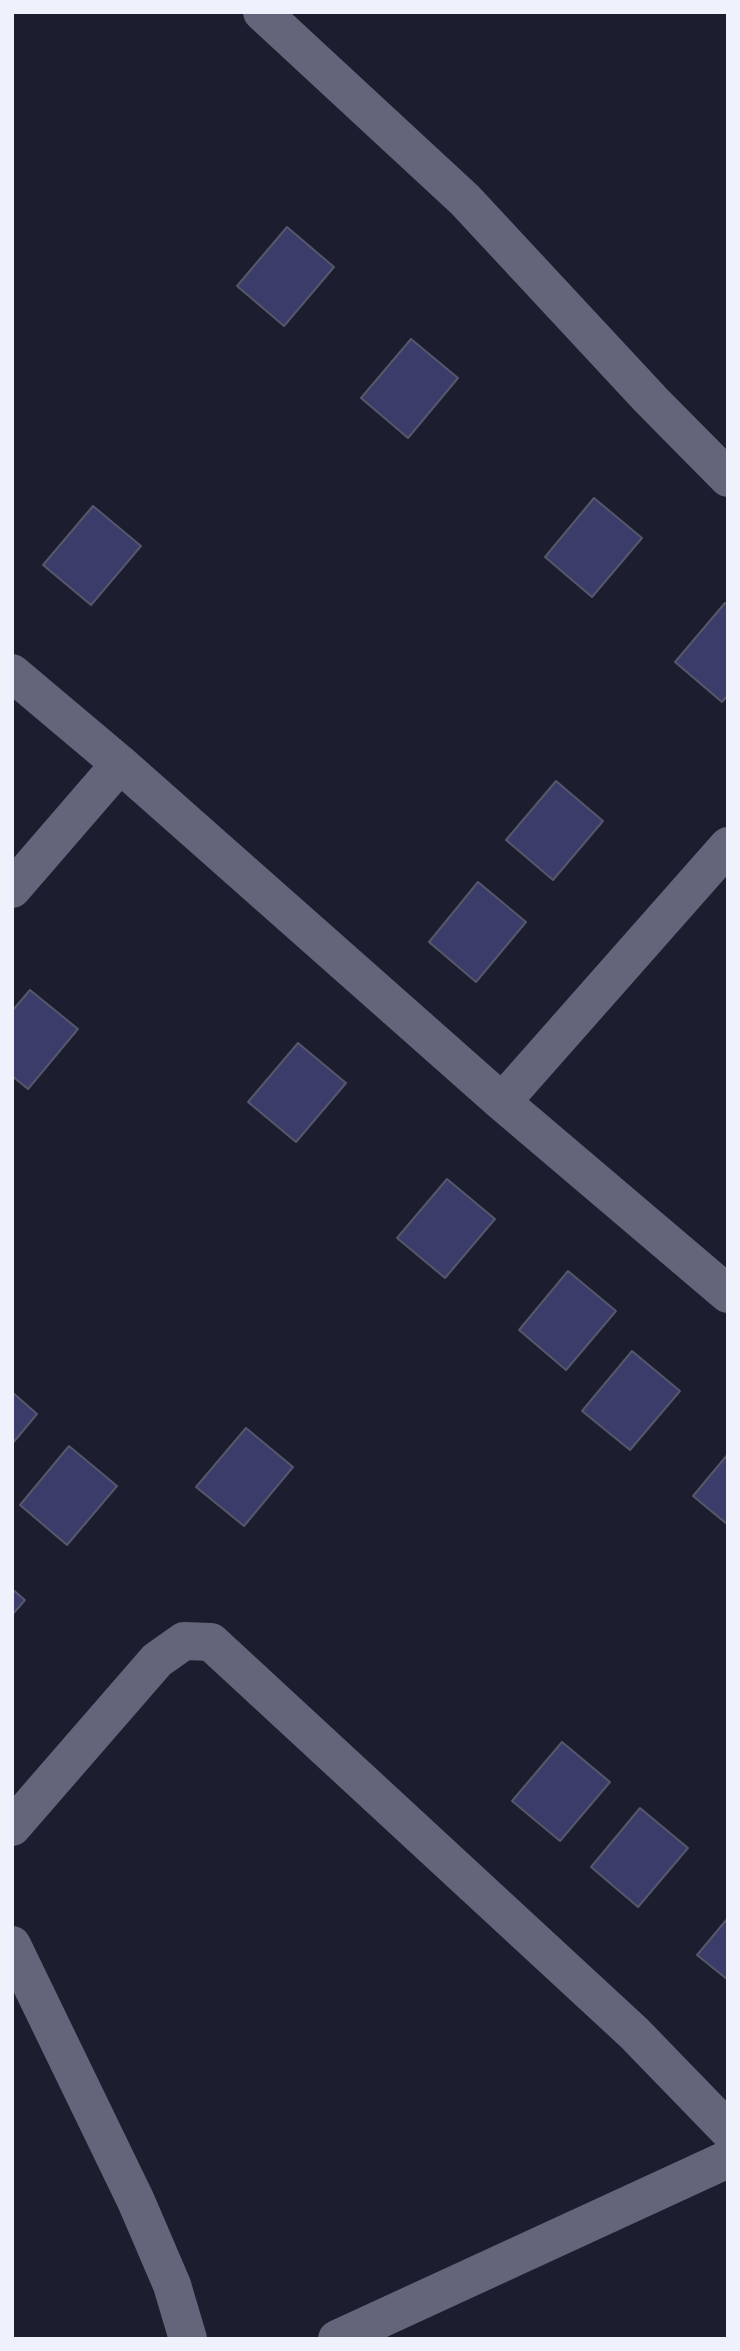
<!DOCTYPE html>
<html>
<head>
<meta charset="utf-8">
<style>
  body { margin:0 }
  #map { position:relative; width:740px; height:2351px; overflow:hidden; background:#1c1d2e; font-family:Lora,serif }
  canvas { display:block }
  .frame { position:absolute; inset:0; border:14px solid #eff1fd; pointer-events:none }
</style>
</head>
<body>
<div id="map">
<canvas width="740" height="2351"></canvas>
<div class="frame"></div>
</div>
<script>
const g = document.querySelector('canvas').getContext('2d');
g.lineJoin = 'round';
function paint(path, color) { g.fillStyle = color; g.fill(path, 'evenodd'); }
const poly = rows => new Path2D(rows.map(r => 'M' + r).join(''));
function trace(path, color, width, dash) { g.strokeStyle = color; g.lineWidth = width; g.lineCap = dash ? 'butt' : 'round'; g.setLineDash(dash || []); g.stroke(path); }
const building = poly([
  [287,227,334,267,284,326,237,286,287,227],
  [411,339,458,378,408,438,361,398,411,339],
  [594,498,642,538,592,597,545,557,594,498],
  [93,506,141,546,91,605,43,565,93,506],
  [725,603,728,605,728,695,722,702,675,662,725,603],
  [556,781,603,821,553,880,506,840,556,781],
  [478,882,526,922,476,982,429,942,478,882],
  [30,990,78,1029,28,1089,12,1076,12,1011,30,990],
  [298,1043,346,1083,296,1142,248,1102,298,1043],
  [447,1179,495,1219,445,1278,397,1238,447,1179],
  [568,1271,616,1311,566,1370,519,1330,568,1271],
  [632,1351,680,1391,630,1450,582,1411,632,1351],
  [12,1392,37,1414,12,1444,12,1392],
  [246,1428,293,1467,244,1526,196,1487,246,1428],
  [69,1446,117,1486,67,1545,20,1505,69,1446],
  [728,1454,728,1525,693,1496,728,1454],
  [12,1589,25,1600,12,1615,12,1589],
  [562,1742,610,1782,560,1841,512,1801,562,1742],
  [640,1808,688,1848,638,1907,591,1867,640,1808],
  [728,1918,728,1980,697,1955,728,1918]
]);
paint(building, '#3b3c69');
trace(building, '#55576b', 2);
trace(poly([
  [262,12,465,200,651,400,728,478],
  [12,673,120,764],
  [12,889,120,764,502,1102,728,1294],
  [502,1102,728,846],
  [12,1827,157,1660,184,1641,211,1642,634,2033,728,2130],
  [12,1945,136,2201,172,2285,188,2339],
  [337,2339,728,2159]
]), '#63657a', 38);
</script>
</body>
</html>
